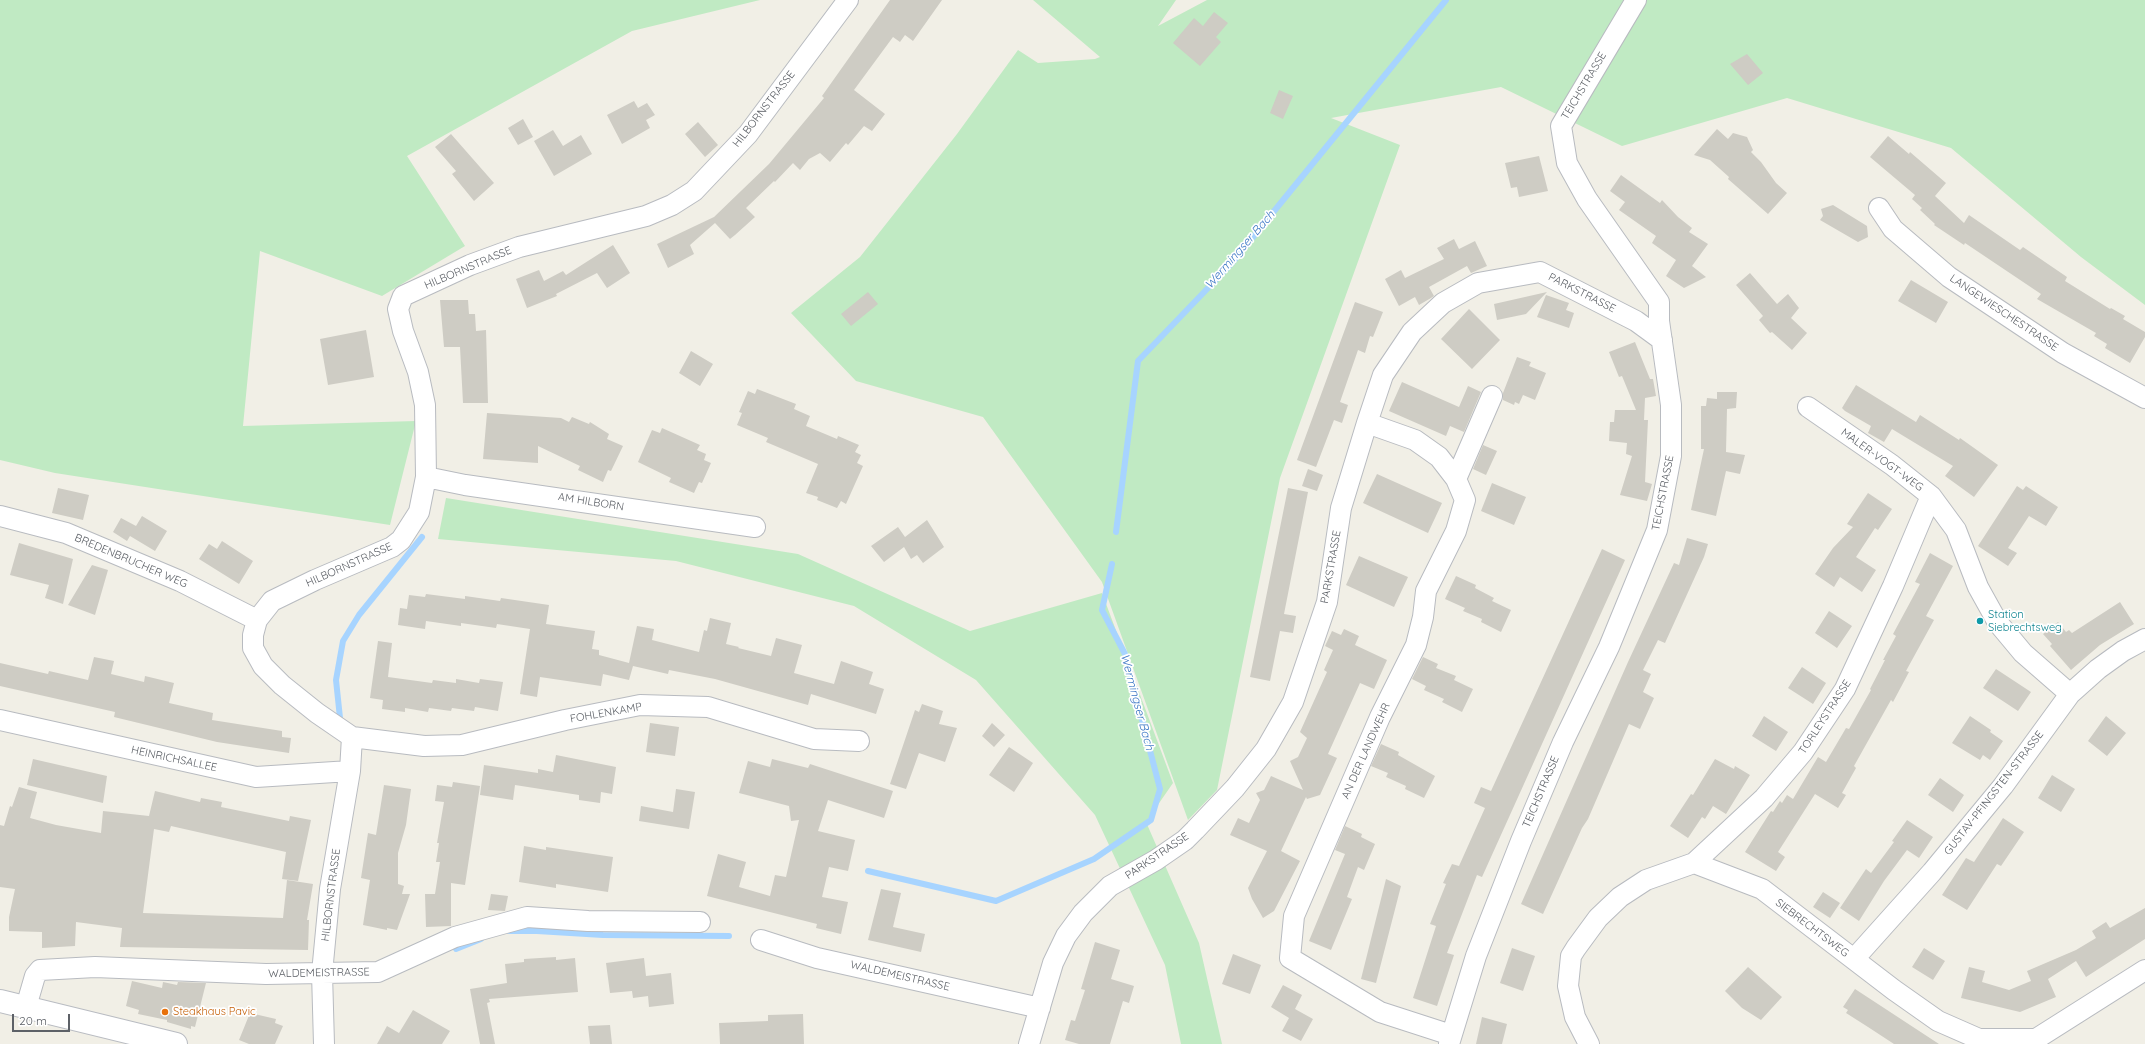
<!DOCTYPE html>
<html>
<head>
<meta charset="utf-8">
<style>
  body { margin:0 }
  #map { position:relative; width:2145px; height:1044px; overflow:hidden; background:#f1efe6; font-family:Quicksand,sans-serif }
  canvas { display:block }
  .scale { position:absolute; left:12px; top:1014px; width:58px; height:18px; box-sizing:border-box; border:2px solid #5d6167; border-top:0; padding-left:5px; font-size:12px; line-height:14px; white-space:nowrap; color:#5d6167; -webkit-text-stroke:3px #fff; paint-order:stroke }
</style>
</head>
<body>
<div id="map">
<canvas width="2145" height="1044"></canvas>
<div class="scale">20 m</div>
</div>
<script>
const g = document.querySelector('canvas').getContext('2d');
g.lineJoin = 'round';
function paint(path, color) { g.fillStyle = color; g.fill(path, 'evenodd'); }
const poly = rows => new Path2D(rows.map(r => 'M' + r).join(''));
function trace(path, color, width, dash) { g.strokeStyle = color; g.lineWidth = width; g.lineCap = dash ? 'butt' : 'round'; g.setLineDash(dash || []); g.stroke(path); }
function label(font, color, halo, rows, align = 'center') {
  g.font = font + ' Quicksand,sans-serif'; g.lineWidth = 3.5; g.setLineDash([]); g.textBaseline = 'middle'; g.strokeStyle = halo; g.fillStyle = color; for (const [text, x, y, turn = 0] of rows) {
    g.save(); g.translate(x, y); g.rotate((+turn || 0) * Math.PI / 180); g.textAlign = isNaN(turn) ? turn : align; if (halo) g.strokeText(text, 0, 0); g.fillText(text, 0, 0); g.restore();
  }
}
paint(poly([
  [0,0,760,0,632,31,407,156,465,246,382,296,260,251,243,426,416,421,390,525,55,473,0,460],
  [1033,0,1176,0,1158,26,1207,0,2145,0,2145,305,2081,257,1951,148,1787,98,1622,146,1501,87,1331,118,1400,145,1280,478,1217,790,1188,820,1102,582,983,417,856,381,791,313,860,257,957,134,1018,50,1038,63,1095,59,1100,57],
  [446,498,798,554,970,631,1102,593,1173,783,1146,822,1199,943,1222,1044,1181,1044,1165,965,1095,815,976,680,854,606,676,561,438,539]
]), '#c0eac3');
trace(poly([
  [1116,532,1138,361,1231,264,1446,0],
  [340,718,336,680,343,641,359,615,422,537],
  [868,871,996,901,1094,859,1151,820,1160,789,1125,654,1102,610,1112,564],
  [509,931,537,931,603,935,729,936],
  [456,949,481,939]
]), '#a7d4ff', 6);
paint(poly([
  [890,0,942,0,913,41,905,35,900,42,893,37,854,90,885,114,872,131,864,126,848,145,846,143,830,162,820,153,809,159,800,170,793,163,775,182,774,181,746,208,755,217,735,235,730,239,715,223,690,245,694,254,668,268,657,244,714,217,769,164,824,98,822,96],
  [1214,12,1228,23,1216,37,1221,42,1200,66,1173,43,1194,18,1203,26],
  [1747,54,1763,73,1748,85,1730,64],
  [1279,90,1293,96,1283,119,1270,113],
  [634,101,638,108,647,103,655,115,646,120,650,128,622,144,607,115],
  [523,119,533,137,518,145,508,128],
  [698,122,718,145,705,157,685,134],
  [1717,129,1728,139,1733,133,1747,137,1753,150,1751,152,1761,162,1776,183,1787,193,1768,214,1728,179,1729,177,1710,160,1694,155],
  [553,130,563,146,581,135,592,154,554,176,534,141],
  [451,134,494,183,474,201,452,174,456,171,435,147],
  [1888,136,1909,154,1910,152,1946,183,1935,196,1964,223,1969,215,2020,250,2023,247,2067,277,2065,281,2110,309,2111,308,2125,316,2123,319,2145,332,2145,337,2130,363,2105,348,2107,344,2094,336,2096,333,2037,299,2041,294,1965,243,1964,245,1934,225,1935,224,1920,210,1922,208,1912,199,1915,195,1870,157],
  [1539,156,1548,191,1519,197,1517,187,1511,188,1505,163],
  [1621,175,1660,203,1662,200,1678,217,1692,228,1689,232,1708,244,1692,266,1706,277,1684,288,1666,276,1676,260,1652,243,1656,236,1619,210,1625,202,1610,191],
  [1833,205,1867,226,1868,237,1858,242,1820,220,1823,216,1821,209],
  [1454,239,1459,249,1475,241,1487,266,1471,273,1467,266,1429,287,1434,296,1431,298,1419,305,1415,297,1399,306,1385,279,1401,270,1405,278,1444,259,1437,248],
  [613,245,630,273,607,288,597,273,556,294,557,296,527,308,516,279,539,270,544,281,563,271,566,275],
  [1750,273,1777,304,1788,294,1799,308,1791,318,1807,333,1792,350,1772,332,1770,333,1759,320,1763,316,1736,285],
  [1911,280,1948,302,1936,323,1898,301],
  [868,292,878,304,851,326,841,314],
  [1547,292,1526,314,1497,320,1494,304],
  [1546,295,1569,303,1566,310,1574,313,1569,328,1537,317],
  [440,300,468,300,469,314,475,314,476,331,486,330,488,403,463,403,460,347,444,347],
  [1355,302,1383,312,1373,337,1370,336,1365,353,1358,350,1340,402,1348,405,1342,423,1334,420,1316,467,1297,460],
  [1469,309,1500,340,1472,369,1441,339],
  [366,330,374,377,328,385,320,339],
  [1635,342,1650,379,1653,379,1656,396,1645,398,1644,420,1648,420,1645,482,1652,484,1647,501,1620,495,1632,456,1626,454,1627,443,1609,441,1610,422,1614,422,1615,410,1636,410,1622,376,1619,377,1609,352],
  [691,351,713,364,700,386,679,373],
  [1517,357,1531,362,1529,366,1546,373,1535,400,1523,395,1519,404,1515,402,1514,405,1503,400,1503,393],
  [1402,382,1459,407,1468,386,1481,392,1464,432,1450,426,1446,436,1389,411],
  [1856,385,1916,422,1920,415,1959,440,1960,438,1998,465,1974,497,1945,476,1953,466,1892,429,1884,442,1868,433,1871,426,1845,411,1842,408],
  [757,389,796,404,794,409,810,416,806,426,837,439,838,436,859,445,855,452,861,455,857,463,863,466,846,504,841,501,837,508,817,500,818,497,806,493,818,464,766,442,768,438,737,425,742,413,739,412,748,391,755,394],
  [1717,392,1737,392,1736,408,1727,409,1726,452,1745,455,1740,474,1726,471,1716,516,1691,510,1704,449,1701,449,1701,406,1706,406,1707,398,1717,399],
  [487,413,561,418,569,422,572,417,589,424,590,422,609,434,607,439,623,446,611,471,608,470,603,482,578,470,580,466,538,446,538,463,483,459],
  [662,428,700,445,697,450,706,454,704,460,711,463,702,483,699,482,694,493,669,482,671,478,638,462,652,430,660,433],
  [1483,445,1497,451,1486,475,1473,469],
  [1308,469,1323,475,1317,491,1302,486],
  [1377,474,1442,503,1428,533,1363,503],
  [1492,483,1526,497,1514,525,1481,511],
  [2017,486,2023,490,2026,486,2058,507,2046,526,2029,516,2008,548,2017,553,2008,566,1978,546],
  [58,488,89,495,83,520,52,513],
  [1288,488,1308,492,1284,614,1296,616,1293,633,1280,631,1270,681,1250,677],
  [1868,493,1892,509,1878,530,1875,528,1856,557,1876,570,1862,592,1840,577,1834,587,1815,574,1833,548,1853,527,1847,524],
  [142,516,167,531,155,551,130,536,127,541,113,532,121,518,136,526],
  [927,520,944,547,923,563,917,555,911,559,904,547,884,562,871,546,898,527,905,537],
  [1687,538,1708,544,1704,557,1665,643,1658,640,1643,670,1651,674,1643,692,1654,698,1640,729,1629,724,1588,819,1582,828,1543,914,1521,904,1628,662,1674,563,1679,565],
  [222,541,253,561,239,584,199,559,209,544,217,549],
  [19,543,73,559,63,604,45,598,49,585,10,575],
  [1602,549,1625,560,1482,877,1477,875,1447,953,1454,955,1437,1006,1413,998,1436,926,1430,924,1446,884,1443,883,1452,864,1459,866,1485,808,1474,803,1481,787,1491,791],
  [1930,553,1953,566,1926,616,1934,620,1906,671,1909,672,1893,702,1891,700,1854,766,1856,768,1842,793,1846,795,1838,808,1815,794,1778,852,1785,857,1776,871,1745,852,1771,811,1773,812,1780,801,1782,803,1787,795,1793,799,1818,757,1826,762,1846,728,1849,729,1871,690,1870,689,1885,660,1883,660,1896,636,1893,634,1920,584,1915,582],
  [1359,556,1408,577,1394,607,1346,585],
  [92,565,108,570,95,615,68,605],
  [1456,576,1476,585,1475,588,1494,598,1492,601,1511,610,1501,632,1481,622,1482,619,1463,611,1465,608,1445,599],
  [426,594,465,599,465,596,500,601,501,598,549,605,546,624,595,631,592,649,599,650,599,655,629,663,637,626,654,629,652,640,699,652,704,630,707,631,710,618,731,623,726,644,739,647,738,648,771,656,776,638,802,645,794,673,834,684,841,661,873,672,869,684,884,689,876,714,811,694,808,705,715,679,669,670,668,674,633,666,629,680,603,674,601,686,540,677,537,697,520,694,530,629,497,624,496,628,461,623,461,626,426,621,425,629,398,625,400,608,407,609,409,595,425,597],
  [2120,602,2134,624,2100,645,2071,670,2050,646,2052,644,2043,634,2058,622,2066,632,2069,630,2072,633],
  [1829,611,1852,626,1837,648,1815,633],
  [1344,629,1359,636,1355,645,1387,660,1374,689,1360,683,1328,754,1337,758,1320,795,1307,799,1306,797,1281,851,1300,861,1274,911,1263,918,1252,899,1248,888,1267,851,1230,835,1238,818,1249,823,1260,800,1256,793,1264,790,1271,776,1303,790,1290,761,1298,757,1307,738,1300,732,1327,672,1324,670,1333,650,1325,646,1332,631,1341,635],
  [378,641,392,643,388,677,432,683,433,680,456,683,456,679,479,683,480,679,503,682,498,711,475,707,474,711,452,708,451,711,429,708,428,712,405,708,405,712,382,709,383,700,370,698],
  [94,657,114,661,111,674,144,682,145,676,174,683,169,703,213,713,212,720,282,731,282,737,291,738,289,753,217,742,114,717,115,712,0,686,0,663,48,674,49,671,88,680],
  [1423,657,1438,664,1436,668,1456,676,1454,680,1473,689,1462,712,1442,702,1444,699,1424,690,1426,686,1412,679],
  [1802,667,1826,683,1813,704,1788,688],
  [1996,669,2031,692,2018,711,1983,688],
  [922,704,943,711,939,724,957,728,945,762,919,753,906,789,890,784,915,710,919,712],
  [1764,716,1788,732,1776,751,1752,736],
  [1970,716,1991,730,1990,732,2003,741,1990,760,1983,755,1980,760,1952,743],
  [2106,716,2126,733,2107,756,2088,741],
  [650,723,679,727,675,756,646,752],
  [992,723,1005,735,994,747,982,736],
  [1381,744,1399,752,1398,755,1435,776,1424,798,1405,789,1406,786,1386,777,1388,773,1371,766],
  [1009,747,1033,763,1014,792,989,775],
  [556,755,616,767,612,794,601,792,600,803,579,800,579,795,515,785,513,800,480,795,484,765,538,773,538,769,553,772],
  [33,759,107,776,103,803,27,785],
  [772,759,808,768,810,764,893,791,884,818,828,800,818,831,855,840,848,871,829,867,822,897,848,902,841,934,816,928,817,924,707,896,718,854,746,862,739,887,770,896,775,875,786,877,799,820,791,821,789,806,739,793,748,761,770,767],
  [1715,759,1734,769,1735,766,1750,775,1726,814,1713,806,1705,819,1702,817,1688,838,1670,826,1691,794,1693,795],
  [2052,775,2075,789,2061,812,2038,798],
  [1940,778,1964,795,1953,812,1928,795],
  [453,782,480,786,465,885,451,883,451,926,426,927,425,894,435,894,440,862,436,862,439,843,437,843,444,802,435,801,437,785,452,787],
  [384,785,411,789,406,825,398,853,398,884,404,886,402,894,410,894,397,930,387,928,387,930,363,925,370,880,361,878,368,833,376,835],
  [19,787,37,792,30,818,56,825,101,833,103,811,149,816,155,791,200,802,201,798,222,802,221,807,289,821,290,816,311,820,298,881,282,879,286,852,171,826,169,832,154,829,143,913,283,918,287,880,313,884,307,920,309,920,308,950,120,947,122,928,76,922,75,946,42,948,42,932,9,931,9,917,15,889,0,887,0,825,4,826,10,806,12,807],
  [676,789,695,792,689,829,639,821,641,806,673,812],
  [2003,818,2024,832,2001,866,1997,864,1967,910,1942,895,1966,858,1974,862],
  [1907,820,1933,837,1919,858,1907,850,1884,881,1859,921,1840,908,1866,869,1871,873,1894,842,1892,841],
  [1345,826,1362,834,1361,837,1375,844,1364,870,1358,867,1347,897,1352,899,1331,950,1309,941,1345,854,1335,850],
  [524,846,546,850,546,847,613,857,608,892,556,884,556,888,519,882],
  [1386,879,1401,886,1376,983,1361,979],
  [881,889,901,893,893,927,925,934,921,952,868,940],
  [1823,892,1840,903,1830,918,1813,907],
  [491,894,508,896,505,911,488,910],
  [2145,908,2145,939,2086,977,2076,961,2048,979,2056,997,2020,1012,1961,998,1969,967,1985,971,1982,982,2009,990,2031,981,2027,971,2076,950,2096,938,2092,931,2106,922,2110,928],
  [1095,942,1120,950,1111,979,1134,986,1129,1003,1123,1001,1110,1044,1079,1044,1065,1040,1071,1020,1075,1021,1085,990,1081,989],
  [1512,948,1535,956,1523,991,1500,983],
  [1924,948,1945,961,1933,980,1912,967],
  [1233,954,1261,965,1250,994,1222,984],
  [556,957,556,960,575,958,578,992,489,999,490,1002,487,1003,495,1044,480,1044,470,989,507,983,505,964,524,962,524,959],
  [644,958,646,976,671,973,674,1004,649,1007,648,996,633,998,632,991,610,993,606,963],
  [1748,967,1782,997,1761,1020,1742,1008,1725,991],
  [132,981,162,988,163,982,177,985,178,982,206,983,195,1027,191,1026,191,1029,167,1022,167,1020,138,1014,139,1010,126,1006],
  [1283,985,1302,995,1295,1009,1313,1019,1301,1041,1282,1031,1289,1018,1271,1007],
  [1855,989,1881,1006,1939,1044,1894,1044,1868,1027,1846,1013,1848,1010,1843,1007],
  [413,1010,450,1031,442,1044,377,1044,387,1026,399,1033],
  [250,1013,276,1019,275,1023,283,1026,275,1044,249,1044,239,1040],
  [803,1014,804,1044,720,1044,719,1023,768,1021,768,1015],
  [1482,1017,1507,1024,1502,1044,1476,1044],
  [610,1025,612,1044,590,1044,588,1026]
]), '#ceccc4');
const street = poly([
  [848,0,748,134,694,191,672,205,646,216,519,247,470,265,403,296,398,309,403,331,418,372,425,405,426,477,419,512,401,540,392,547,315,580,272,601,257,620,253,635,253,648,263,666,282,685,317,713,352,737,424,746,462,745,565,720,640,705,708,707,814,739,859,741],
  [1879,208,1893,229,1949,277,2063,353,2145,398],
  [1808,407,1892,465,1931,496,1956,530,1978,587,1998,623,2023,653,2070,694],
  [1367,423,1415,440,1439,457,1456,479,1465,500,1456,531,1426,591,1423,617,1416,645,1380,717,1294,916,1290,958,1380,1012,1451,1035],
  [426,477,465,485,755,527],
  [1456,479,1492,396],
  [0,516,66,533,180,581,257,620],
  [0,720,256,777,350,771],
  [1694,863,1764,798,1803,752,1845,689,1893,586,1931,496],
  [761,940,817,958,1040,1008],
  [1854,959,1932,872,2003,786,2070,694,2098,669,2123,651,2145,639],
  [26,1007,35,976,40,970,95,967,266,974,378,972,455,937,527,917,588,921,700,922],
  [324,1044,322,973,330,889,350,771,352,737],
  [1029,1044,1053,963,1066,936,1083,913,1110,886,1156,860,1185,840,1195,830,1235,788,1266,749,1293,702,1327,602,1341,508,1367,423,1383,375,1412,332,1443,303,1478,283,1540,272,1636,321,1662,340],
  [1449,1044,1476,956,1521,841,1563,742,1609,647,1657,530,1671,456,1671,405,1659,321,1659,302,1587,199,1567,163,1561,126,1636,0],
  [1589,1044,1575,1017,1568,986,1571,956,1576,948,1598,918,1620,897,1646,880,1694,863,1762,889,1894,990,1938,1021,1979,1039,2036,1039,2145,970]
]);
const secondary = poly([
  [0,1001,176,1044]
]);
trace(street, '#b8bbc0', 22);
trace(secondary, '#b9bcc2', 24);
trace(street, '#fff', 20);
trace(secondary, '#fff', 22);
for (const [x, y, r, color] of [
  [1980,621,4,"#0f9aa8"],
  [165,1012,4,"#e8710a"]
]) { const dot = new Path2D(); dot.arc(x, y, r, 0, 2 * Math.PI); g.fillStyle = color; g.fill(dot); trace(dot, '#fff', 1.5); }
label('11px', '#5d6167', '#fff', [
  ["TEICHSTRASSE",1584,86,-59],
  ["HILBORNSTRASSE",764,109,-52],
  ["HILBORNSTRASSE",468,268,-23],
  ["PARKSTRASSE",1582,293,27],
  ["LANGEWIESCHESTRASSE",2004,313,34],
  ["MALER-VOGT-WEG",1882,460,36],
  ["TEICHSTRASSE",1663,493,-79],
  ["AM HILBORN",591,502,9],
  ["BREDENBRUCHER WEG",131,561,23],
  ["HILBORNSTRASSE",349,565,-24],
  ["PARKSTRASSE",1331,567,-80],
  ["FOHLENKAMP",606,713,-10],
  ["TORLEYSTRASSE",1825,717,-57],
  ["AN DER LANDWEHR",1366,751,-66],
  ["HEINRICHSALLEE",174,759,12],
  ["TEICHSTRASSE",1541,792,-67],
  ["GUSTAV-PFINGSTEN-STRASSE",1994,793,-52],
  ["PARKSTRASSE",1157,856,-34],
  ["HILBORNSTRASSE",331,895,-83],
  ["SIEBRECHTSWEG",1812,928,37],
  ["WALDEMEISTRASSE",319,973,-1],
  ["WALDEMEISTRASSE",900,976,13]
]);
label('11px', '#0d838f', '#fff', [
  ["Station",1988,615],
  ["Siebrechtsweg",1988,628]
], 'left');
label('11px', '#c56008', '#fff', [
  ["Steakhaus Pavic",173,1012]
], 'left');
label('italic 12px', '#3c77c5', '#fff', [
  ["Wermingser Bach",1240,250,-49],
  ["Wermingser Bach",1137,702,75]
]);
</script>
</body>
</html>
